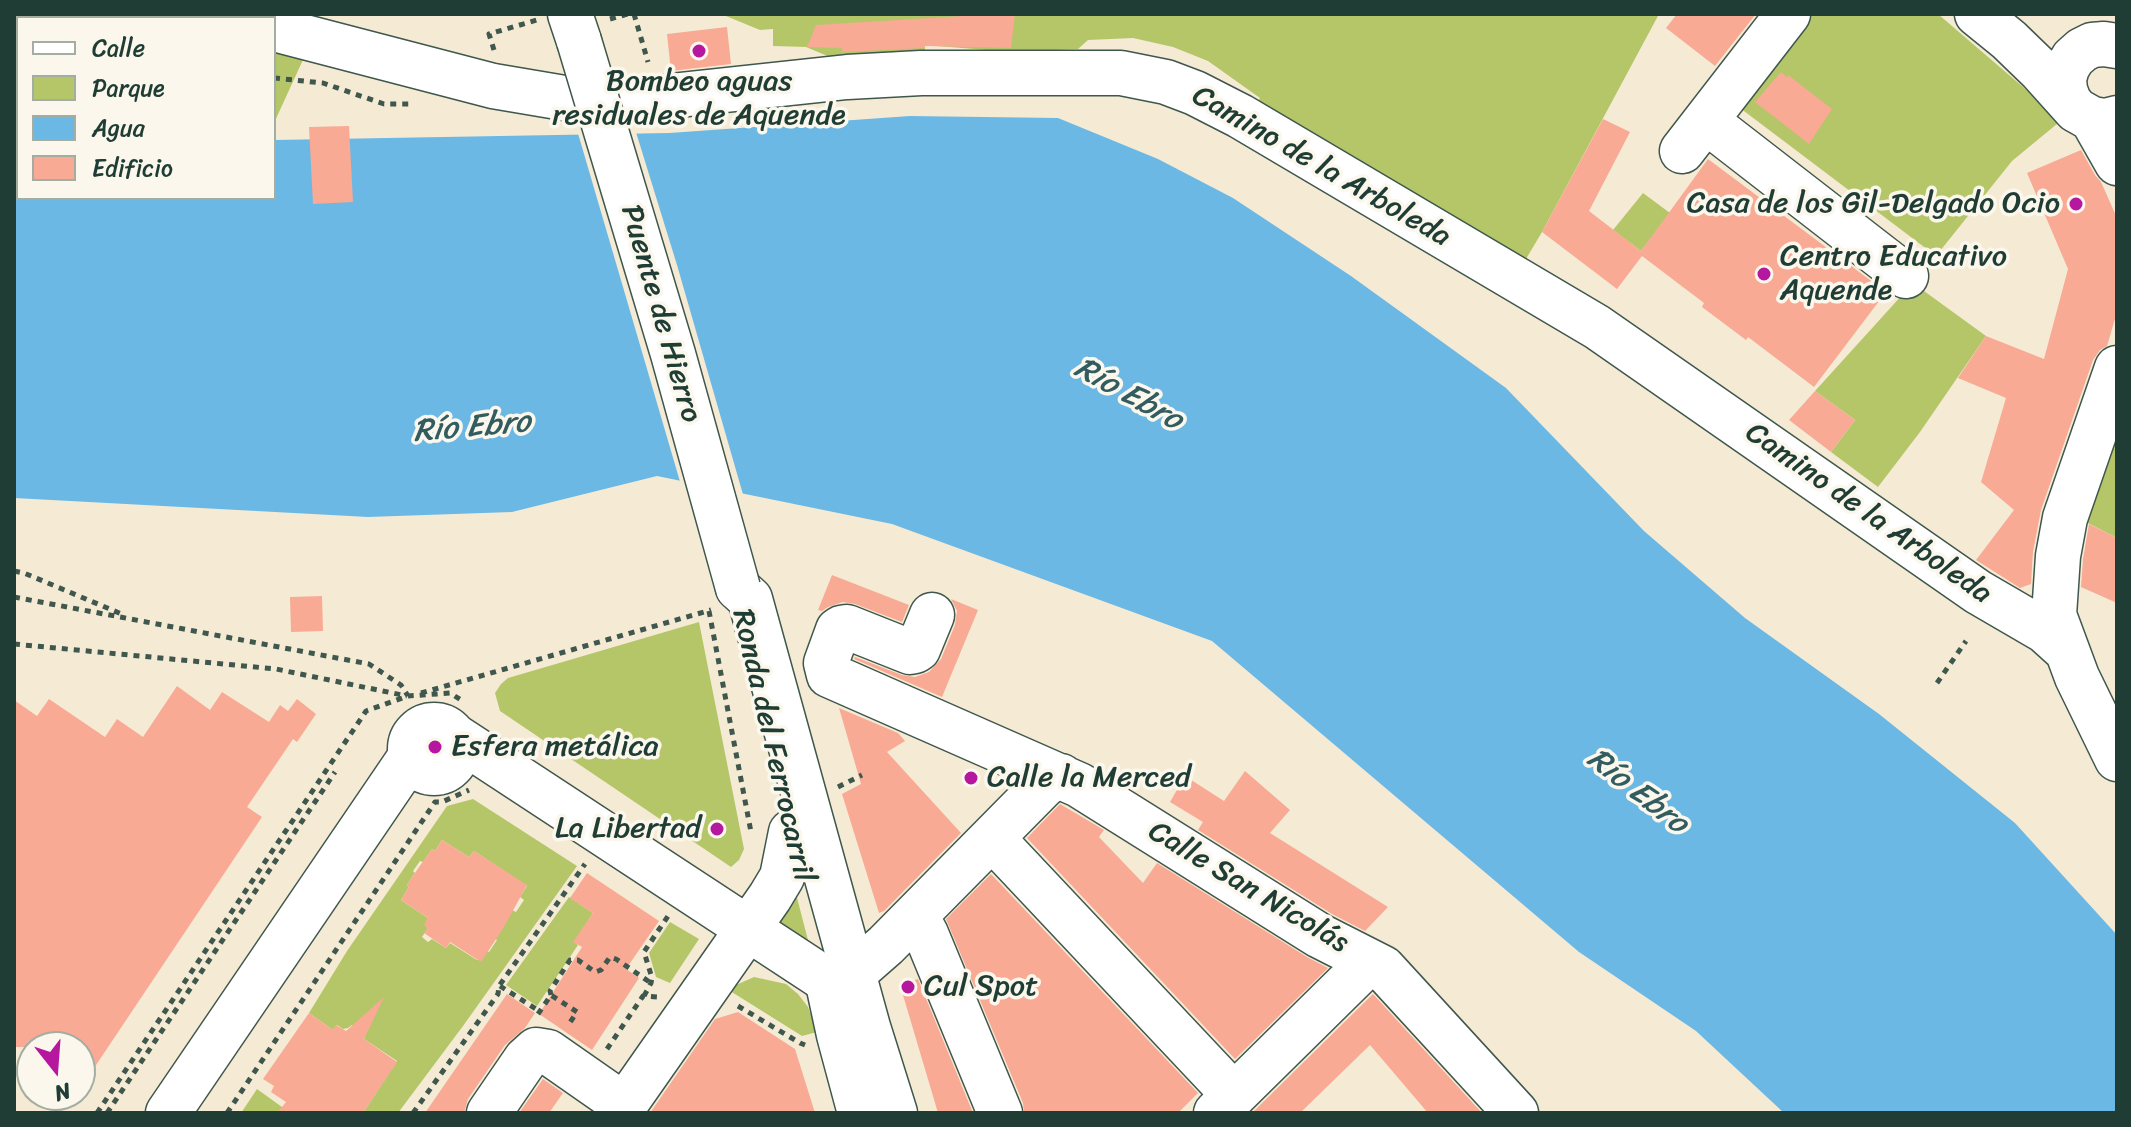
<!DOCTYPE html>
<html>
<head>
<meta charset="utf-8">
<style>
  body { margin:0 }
  #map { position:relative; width:2131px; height:1127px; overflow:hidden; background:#f5ebd5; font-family:Sriracha,sans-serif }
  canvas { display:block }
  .frame { position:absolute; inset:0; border:16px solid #1f3d34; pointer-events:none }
  .legend { position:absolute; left:16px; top:16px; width:260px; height:184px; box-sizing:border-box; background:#fbf7ec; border:2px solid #a3ada2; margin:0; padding:10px 14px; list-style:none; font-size:24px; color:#1f3d34 }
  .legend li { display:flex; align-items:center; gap:16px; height:40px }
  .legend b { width:40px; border:2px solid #a3ada2 }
  .north { position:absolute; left:16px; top:1031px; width:80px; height:80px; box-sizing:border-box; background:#fbf7ec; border:2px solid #a3ada2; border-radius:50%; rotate:163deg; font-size:22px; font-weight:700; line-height:32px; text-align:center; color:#1f3d34 }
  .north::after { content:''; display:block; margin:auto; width:28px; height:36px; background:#b5179e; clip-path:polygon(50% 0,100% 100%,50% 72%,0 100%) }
</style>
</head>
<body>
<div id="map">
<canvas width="2131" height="1127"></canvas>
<div class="frame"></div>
<ul class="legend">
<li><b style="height:10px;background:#fff"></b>Calle</li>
<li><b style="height:22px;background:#b5c669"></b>Parque</li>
<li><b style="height:22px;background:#6cb8e5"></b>Agua</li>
<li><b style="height:22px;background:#f8aa94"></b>Edificio</li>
</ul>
<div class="north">N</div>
</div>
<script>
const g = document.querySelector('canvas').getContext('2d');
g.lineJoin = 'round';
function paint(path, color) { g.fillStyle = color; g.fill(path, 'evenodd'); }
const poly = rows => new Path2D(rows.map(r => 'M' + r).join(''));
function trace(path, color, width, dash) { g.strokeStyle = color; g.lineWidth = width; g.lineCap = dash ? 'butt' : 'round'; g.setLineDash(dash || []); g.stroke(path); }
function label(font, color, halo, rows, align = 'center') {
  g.font = font + ' Sriracha,sans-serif'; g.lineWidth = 7; g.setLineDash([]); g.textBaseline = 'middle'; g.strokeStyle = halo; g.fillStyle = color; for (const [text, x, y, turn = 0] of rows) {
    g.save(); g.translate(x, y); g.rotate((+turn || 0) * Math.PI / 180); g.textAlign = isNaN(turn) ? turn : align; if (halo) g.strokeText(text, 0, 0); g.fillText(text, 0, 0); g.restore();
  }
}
paint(poly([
  [14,14,207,14,231,18,18,18,18,148,14,149],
  [721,14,1659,14,1542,232,1526,259,1256,104,1260,98,1208,61,1173,47,1133,38,1088,40,1078,49,1011,52,925,45,925,55,837,60,806,47,773,46,773,29,760,30],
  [1810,14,1938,14,2037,99,2063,119,2012,161,1936,256,1736,105],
  [274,29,313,38,274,123],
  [1643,193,1670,213,1641,251,1613,230],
  [1913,283,1986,336,1920,432,1878,487,1831,452,1855,420,1815,391],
  [2117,412,2117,538,2078,518],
  [699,622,744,849,739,860,731,867,500,711,495,693,501,684,508,678],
  [473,799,577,866,463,1026,398,1113,363,1113,397,1061,364,1039,366,1034,352,1025,348,1028,343,1029,337,1025,333,1030,309,1013,347,951,447,806],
  [442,840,469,857,474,851,527,886,520,897,524,900,516,912,506,907,488,934,497,940,489,952,484,950,477,960,450,943,446,948,432,939,428,942,422,937,428,928,425,925,428,918,401,900,409,887,407,885,415,873,413,871,420,861,423,862,432,849,435,851],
  [795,890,809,944,767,920],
  [569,897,593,913,574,942,578,945,537,1006,506,985],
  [670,922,699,939,670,983,656,977,649,953],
  [754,977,786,984,798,994,808,1007,817,1032,802,1036,727,989],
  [257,1089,282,1107,290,1113,241,1113]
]), '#b5c669');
paint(poly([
  [910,116,1058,118,1158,159,1233,198,1351,276,1506,388,1644,531,1745,618,1879,714,2015,823,2117,935,2117,1113,1784,1113,1696,1031,1579,952,1212,641,892,524,657,476,512,512,368,517,14,498,14,145,18,145,18,198,274,198,274,140,669,133]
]), '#6cb8e5');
paint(poly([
  [635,129,677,265,744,498,681,485,577,130]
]), '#f5ebd5');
paint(poly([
  [964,14,1015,14,1011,48,925,46,925,48,842,52,842,48,807,47,816,25,964,16],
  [1677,14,1756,14,1715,66,1666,28],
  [727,27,731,64,671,71,667,34],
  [1781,72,1787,77,1788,75,1832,109,1809,144,1755,102],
  [1603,119,1630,132,1589,211,1641,251,1708,159,1886,292,1814,387,1748,337,1746,340,1702,307,1704,303,1642,256,1617,289,1542,232],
  [349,126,353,202,313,204,309,127],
  [2081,150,2095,175,2101,182,2117,218,2117,312,2107,346,2100,350,2093,360,2041,510,2033,552,2031,584,2020,588,1976,560,2014,510,1981,482,2006,398,1958,378,1986,336,2044,359,2068,269,2027,173],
  [1815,391,1855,420,1831,452,1789,420],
  [2089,524,2117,538,2117,603,2081,587,2083,559],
  [832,575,909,605,902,622,855,604,843,602,828,607,822,611,818,610],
  [322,596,323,631,291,632,290,597],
  [951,599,978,610,942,697,854,659,855,657,902,675,915,677,929,672,941,659,955,625,957,611],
  [177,686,210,710,222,692,269,722,280,705,288,711,297,699,316,714,297,742,293,739,247,807,262,817,80,1089,80,1047,14,1047,14,700,37,716,49,699,105,737,117,719,143,737],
  [839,708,898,733,905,741,887,752,961,833,884,911,879,913,842,794,861,784],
  [1245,771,1290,810,1270,833,1388,907,1365,931,1332,914,1198,830,1203,822,1170,802,1185,776,1224,801],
  [1060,804,1104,830,1099,837,1143,883,1157,863,1307,957,1328,968,1235,1059,1027,838],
  [442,840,469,857,474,851,527,885,504,927,481,962,450,942,446,948,424,933,428,928,424,925,428,918,401,900,409,887,407,885,419,867,432,849,435,851],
  [587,873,659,921,626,969,639,978,592,1050,539,1014,582,947,573,942,593,913,570,898],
  [991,874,1198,1093,1178,1113,1024,1113,1023,1103,946,919],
  [918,979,973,1113,938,1113,900,985],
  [507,994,535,1013,525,1028,505,1045,468,1099,464,1113,425,1113],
  [1373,994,1482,1113,1428,1113,1370,1045,1300,1113,1252,1113],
  [384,997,364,1039,397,1062,363,1113,277,1113,286,1102,271,1092,274,1086,263,1079,309,1013,333,1030,336,1025,346,1031],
  [738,1012,795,1049,815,1113,650,1113,715,1019],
  [543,1079,563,1093,549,1113,519,1113]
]), '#f8aa94');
const minor = poly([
  [207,14,231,18],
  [1977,14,2009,40,2041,71,2076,110],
  [274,29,493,86,564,98,633,100,847,77,921,73,1121,73,1166,82,1195,93,1240,116,1597,327,1978,592,2045,631,2066,650],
  [2117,46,2104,44,2092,45,2082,50,2073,58,2067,68,2064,79,2065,90,2069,101,2076,110,2092,119,2105,121,2117,118],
  [2092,119,2117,163],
  [1706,121,1906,276],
  [1682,151,1788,14],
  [2117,368,2065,518,2058,556,2054,615,2077,677,2117,759],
  [932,615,918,649,915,651,910,652,847,627,841,628,838,630,826,663,829,675,1079,785,1320,936,1383,968,1516,1113],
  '410 749a24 24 0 1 1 48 0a24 24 0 1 1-48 0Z',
  [456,737,828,981,854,973,886,945,1043,786,1051,780,1061,776],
  [992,838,1234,1095],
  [916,916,926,934,1000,1113],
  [168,1113,411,756],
  [489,1113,526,1059,536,1050,548,1052,624,1105],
  [619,1113,770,897,782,877,791,832],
  [1216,1113,1357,974,1364,959]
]);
const major = poly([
  [570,14,579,41],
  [738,588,750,599,868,1027,895,1113],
  [827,979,839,1035,860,1113]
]);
trace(minor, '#3f574c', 47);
trace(major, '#3f574c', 47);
trace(poly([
  [634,14,648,62],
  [610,19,628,14],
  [494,50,489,34,537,20],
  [274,78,323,83,384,104,409,104],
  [14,571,24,573,124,615],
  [14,597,369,664,401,685,408,696],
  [709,611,751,832],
  [14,644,276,669,407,696],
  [1937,683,1966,641],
  [421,693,711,610],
  [838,787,862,775],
  [500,986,539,1011],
  [551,995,550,991,570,960,578,960,595,972,601,970,610,957,616,959,651,983],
  [644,996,651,983,652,978,644,952,668,916],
  [738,1006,800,1043,805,1045],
  [538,1014,551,995,577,1012,569,1024],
  [607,1049,643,996,657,997],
  [97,1113,366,711,408,696,450,693,461,700],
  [107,1113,335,772],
  [227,1113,435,802,442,802,469,790],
  [413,1113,498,994,499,986,585,864]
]), '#3f574c', 5, [6, 6]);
trace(minor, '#fff', 44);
trace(major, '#fff', 44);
const majorBridge = poly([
  [579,41,673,354,738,588]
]);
trace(majorBridge, '#3f574c', 47, []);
trace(majorBridge, '#fff', 44);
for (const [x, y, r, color] of [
  [699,51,8,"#b5179e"],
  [2076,204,8,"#b5179e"],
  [1764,274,8,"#b5179e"],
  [435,747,8,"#b5179e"],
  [971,778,8,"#b5179e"],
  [717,829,8,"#b5179e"],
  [908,987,8,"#b5179e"]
]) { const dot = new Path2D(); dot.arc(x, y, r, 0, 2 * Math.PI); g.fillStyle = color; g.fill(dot); trace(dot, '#fbf7ec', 3); }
label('30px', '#1f3d34', '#fbf7ec', [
  ["Bombeo aguas",699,82,"center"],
  ["residuales de Aquende",699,116,"center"],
  ["Casa de los Gil-Delgado Ocio",2060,204,"right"],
  ["Centro Educativo",1780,257],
  ["Aquende",1780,291],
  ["Esfera metálica",451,747],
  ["Calle la Merced",987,778],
  ["La Libertad",701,829,"right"],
  ["Cul Spot",924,987]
], 'left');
label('30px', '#1f3d34', '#fbf7ec', [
  ["Camino de la Arboleda",1321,167,30],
  ["Puente de Hierro",660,314,74],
  ["Camino de la Arboleda",1868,514,35],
  ["Ronda del Ferrocarril",772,746,77],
  ["Calle San Nicolás",1248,888,31]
]);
label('italic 32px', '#325c60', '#fbf7ec', [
  ["Río Ebro",1128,395,29],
  ["Río Ebro",472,428,-5],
  ["Río Ebro",1637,792,38]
]);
</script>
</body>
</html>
